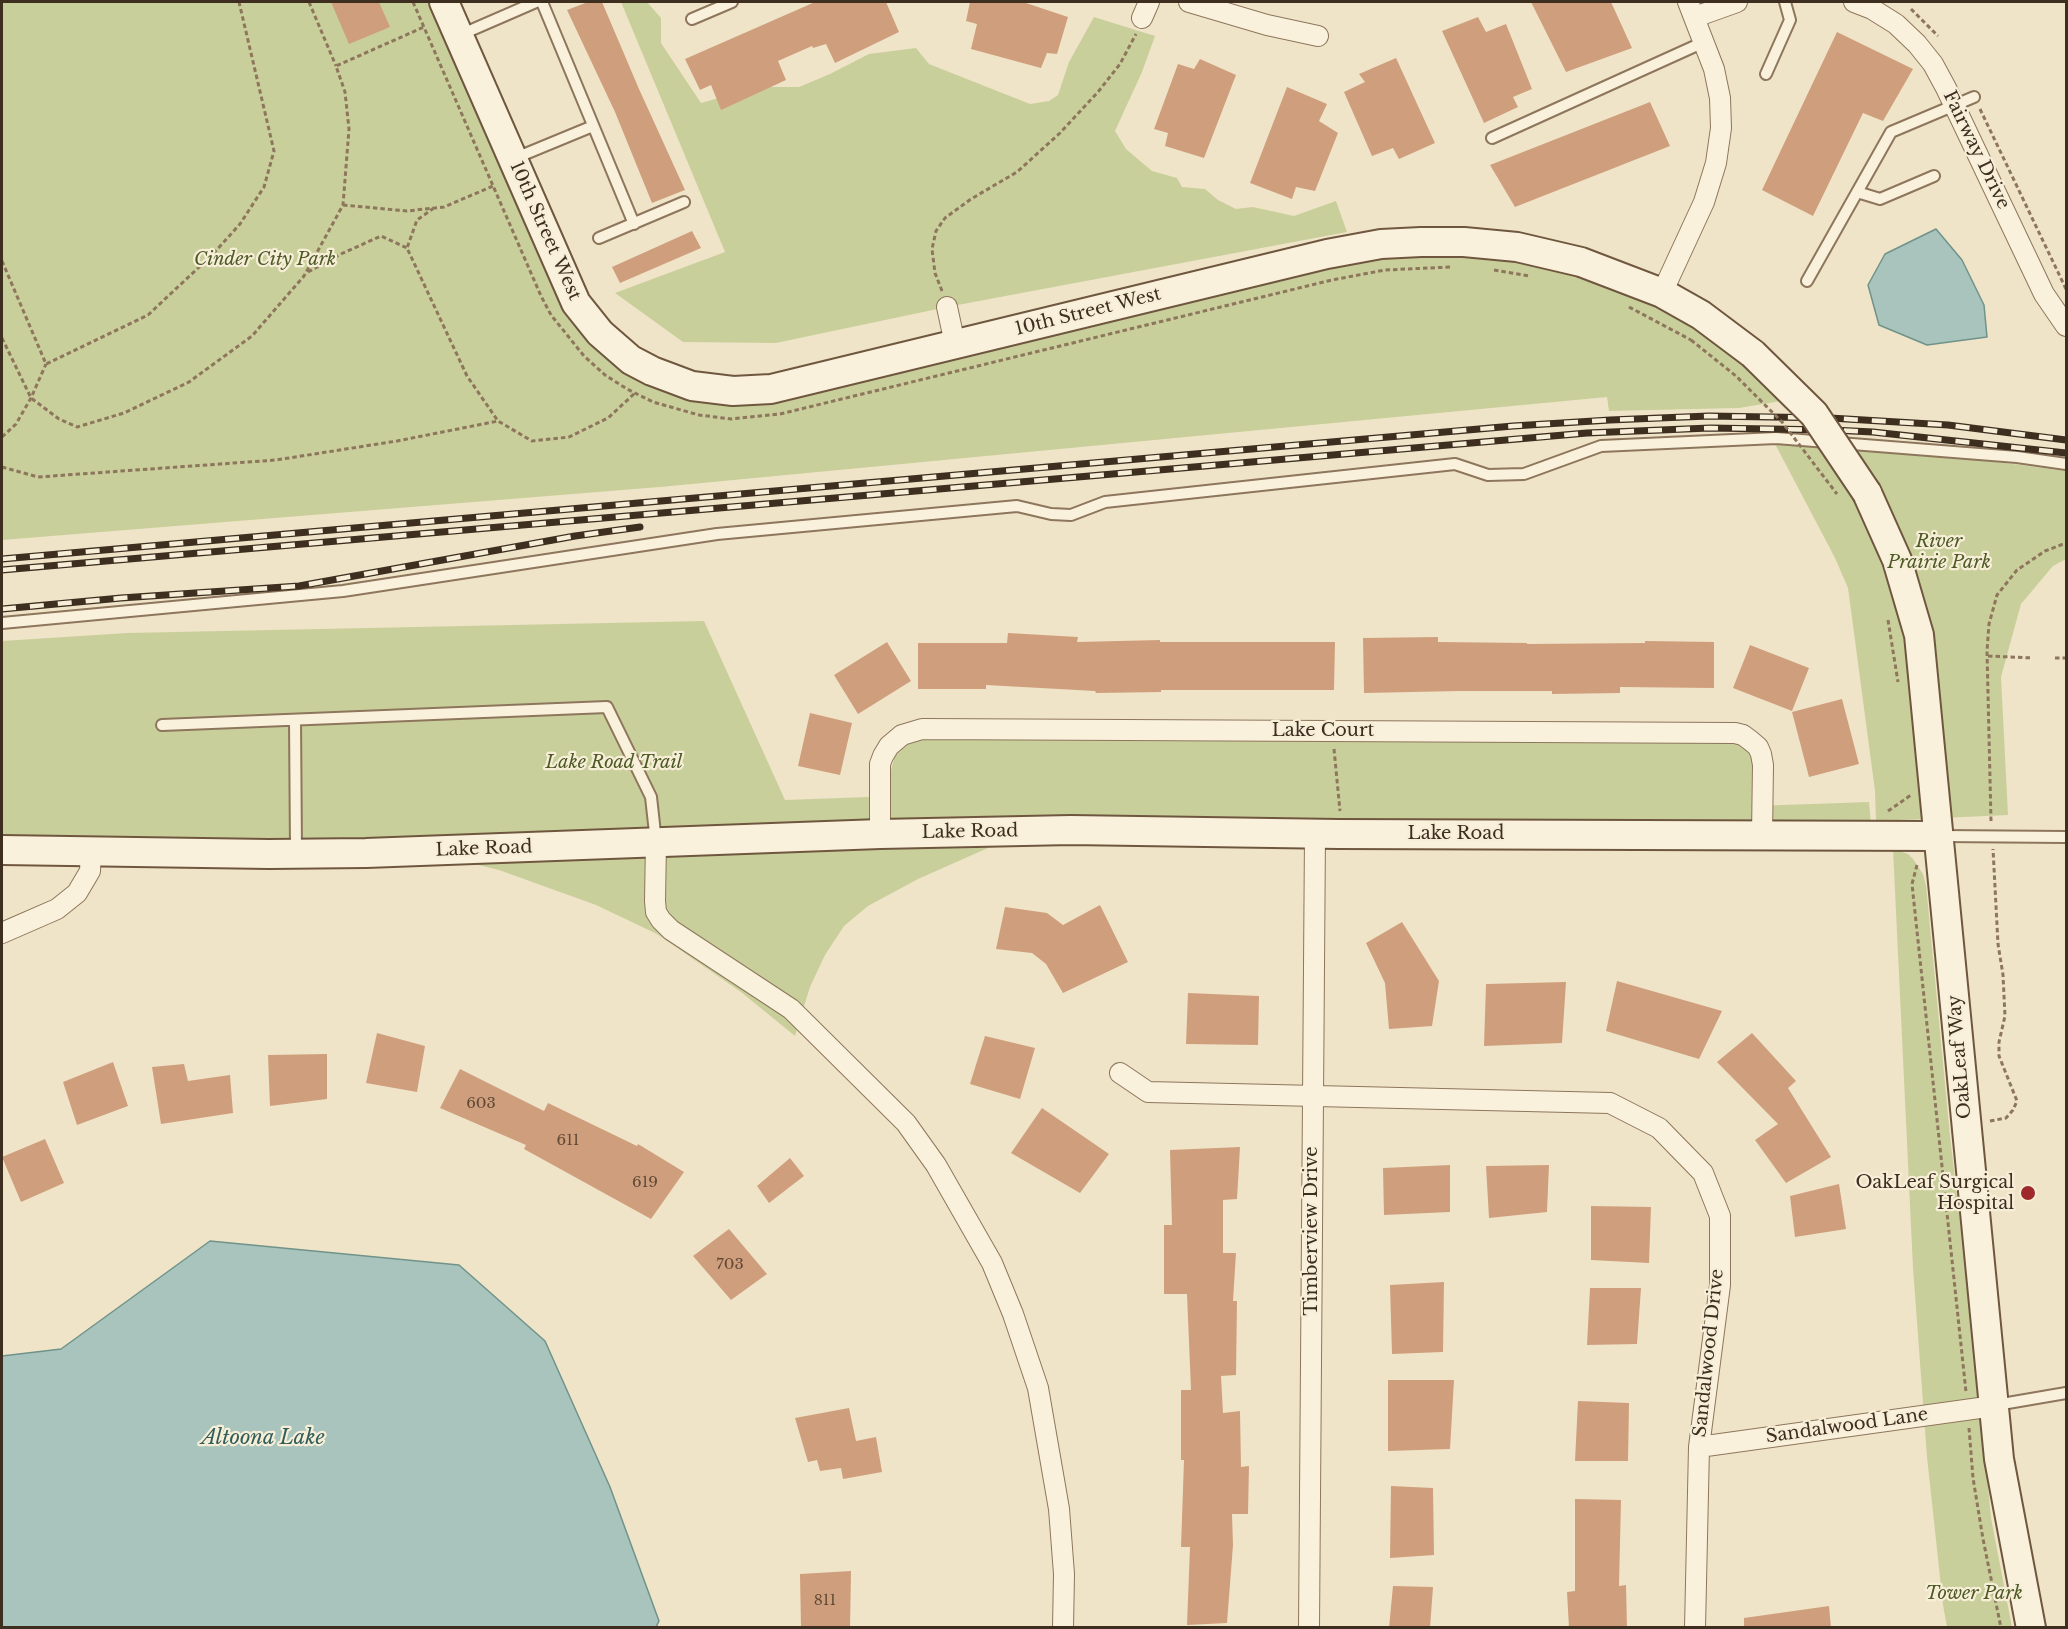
<!DOCTYPE html>
<html>
<head>
<meta charset="utf-8">
<style>
  body { margin:0 }
  #map { position:relative; width:2068px; height:1629px; overflow:hidden; background:#f0e4c8; font-family:"Libre Baskerville",serif }
  canvas { display:block }
  .frame { position:absolute; inset:0; border:3px solid #3d2e20; pointer-events:none }
</style>
</head>
<body>
<div id="map">
<canvas width="2068" height="1629"></canvas>
<div class="frame"></div>
</div>
<script>
const g = document.querySelector('canvas').getContext('2d');
g.lineJoin = 'round';
function paint(path, color) { g.fillStyle = color; g.fill(path, 'evenodd'); }
const poly = rows => new Path2D(rows.map(r => 'M' + r).join(''));
function trace(path, color, width, dash) { g.strokeStyle = color; g.lineWidth = width; g.lineCap = dash ? 'butt' : 'round'; g.setLineDash(dash || []); g.stroke(path); }
function label(font, color, halo, rows, align = 'center') {
  g.font = font + ' "Libre Baskerville",serif'; g.lineWidth = 4.5; g.setLineDash([]); g.textBaseline = 'middle'; g.strokeStyle = halo; g.fillStyle = color; for (const [text, x, y, turn = 0] of rows) {
    g.save(); g.translate(x, y); g.rotate((+turn || 0) * Math.PI / 180); g.textAlign = isNaN(turn) ? turn : align; if (halo) g.strokeText(text, 0, 0); g.fillText(text, 0, 0); g.restore();
  }
}
paint(poly([
  [2,2,444,2,569,289,615,346,733,391,1421,242,1625,278,1799,398,1739,408,1609,411,1607,397,660,487,2,540],
  [621,2,647,2,661,18,661,43,701,103,758,87,799,87,830,74,869,54,916,48,929,64,1030,104,1049,101,1058,95,1069,62,1094,17,1155,36,1142,72,1115,131,1126,149,1152,171,1177,178,1182,187,1205,189,1218,200,1236,209,1253,207,1294,216,1336,201,1347,232,947,307,776,343,683,342,615,293,725,252],
  [1774,442,1975,459,2066,471,2066,559,2053,566,2021,604,2001,677,2008,815,1876,821,1875,791,1848,588,1835,558],
  [704,621,785,800,868,797,890,791,889,777,895,756,909,742,929,738,1737,742,1748,750,1753,761,1753,806,1869,802,1872,836,997,844,918,879,868,906,844,926,825,955,810,987,795,1036,741,992,657,934,596,905,499,870,462,861,2,841,2,641,127,633],
  [1893,849,1908,854,1913,859,1923,874,1926,885,1950,1136,1976,1358,1991,1518,2012,1627,1947,1627,1943,1605,1927,1457,1913,1268]
]), '#c9cf9b');
const water = poly([
  [1936,229,1962,260,1984,305,1987,337,1927,345,1879,325,1868,285,1885,254,1936,229],
  [210,1241,459,1265,545,1341,610,1487,659,1621,656,1627,2,1627,2,1356,61,1349,210,1241]
]);
paint(water, '#a9c4bc');
trace(water, '#6f938a', 1.5);
paint(poly([
  [331,2,379,2,390,27,349,44],
  [588,2,602,2,639,89,685,190,652,203,615,112,567,10],
  [815,2,886,2,899,32,835,63,826,44,813,48,812,46,778,61,786,80,721,110,711,85,700,90,685,59],
  [970,2,1023,2,1068,17,1057,54,1047,53,1041,68,971,49,977,24,966,21],
  [1531,2,1611,2,1632,48,1566,72],
  [1478,17,1486,32,1506,24,1532,89,1513,97,1518,107,1484,123,1442,31],
  [1837,32,1913,69,1883,121,1863,113,1813,216,1762,190],
  [1396,58,1435,143,1399,159,1393,148,1372,156,1344,92,1365,82,1359,74],
  [1200,59,1236,75,1204,158,1165,146,1168,133,1154,129,1178,64,1194,69],
  [1287,87,1327,104,1319,121,1338,133,1315,191,1296,187,1292,199,1250,183],
  [1650,102,1670,146,1515,207,1490,165],
  [692,231,701,248,620,283,612,267],
  [1008,633,1078,637,1077,642,1160,640,1160,642,1335,642,1334,690,1161,690,1161,692,1096,693,1095,691,986,685,986,689,918,689,918,643,1007,643],
  [1438,637,1438,642,1527,643,1527,644,1645,643,1645,641,1714,642,1714,688,1620,687,1620,693,1552,694,1552,691,1460,691,1364,693,1363,638],
  [887,642,911,681,858,714,834,675],
  [1750,645,1809,668,1792,711,1733,688],
  [1842,699,1859,764,1809,777,1792,712],
  [810,713,852,723,840,775,798,766],
  [1100,905,1128,962,1063,993,1046,964,1032,953,996,949,1005,907,1047,913,1063,925],
  [1402,922,1439,981,1432,1026,1389,1029,1385,983,1366,943],
  [1617,981,1722,1011,1699,1059,1606,1031],
  [1566,982,1562,1043,1484,1046,1486,984],
  [1188,993,1259,996,1258,1045,1186,1044],
  [377,1033,425,1046,417,1092,366,1083],
  [1752,1033,1796,1081,1788,1088,1831,1157,1786,1183,1755,1140,1778,1124,1717,1062],
  [985,1036,1035,1048,1020,1099,970,1084],
  [327,1054,327,1099,270,1106,268,1055],
  [113,1062,128,1106,77,1125,63,1082],
  [184,1064,188,1081,230,1075,233,1113,161,1124,152,1067],
  [460,1069,544,1111,548,1103,637,1146,638,1144,684,1172,651,1219,524,1149,526,1145,440,1108],
  [1042,1108,1109,1154,1080,1193,1011,1153],
  [45,1139,64,1183,21,1202,2,1157],
  [1240,1147,1237,1199,1223,1200,1223,1253,1236,1253,1233,1301,1237,1301,1236,1375,1221,1376,1223,1413,1240,1411,1241,1467,1249,1466,1248,1514,1232,1514,1233,1545,1227,1623,1187,1625,1190,1547,1181,1547,1184,1460,1181,1460,1181,1390,1191,1390,1187,1294,1164,1294,1164,1225,1172,1225,1170,1150],
  [790,1158,804,1176,769,1203,757,1186],
  [1450,1165,1450,1212,1384,1215,1383,1168],
  [1549,1165,1547,1212,1489,1218,1486,1166],
  [1839,1184,1846,1229,1795,1237,1790,1196],
  [1591,1206,1651,1207,1649,1263,1591,1260],
  [729,1229,767,1274,731,1300,693,1256],
  [1444,1282,1443,1352,1392,1354,1390,1285],
  [1590,1288,1641,1288,1637,1344,1587,1345],
  [1388,1380,1454,1380,1450,1449,1388,1451],
  [1578,1401,1629,1403,1628,1461,1575,1461],
  [849,1408,856,1441,876,1437,882,1472,843,1479,841,1468,820,1471,817,1460,808,1462,795,1418],
  [1391,1486,1433,1488,1434,1555,1390,1558],
  [1575,1499,1621,1500,1619,1586,1626,1585,1627,1628,1569,1628,1567,1592,1575,1591],
  [851,1571,850,1628,801,1628,800,1574],
  [1393,1586,1433,1587,1430,1628,1389,1628],
  [1829,1606,1831,1628,1744,1628,1744,1618]
]), '#cf9f7d');
const lane = poly([
  [542,2,634,224],
  [692,19,732,2],
  [460,35,536,2],
  [1766,74,1790,20,1785,2],
  [1492,138,1704,42],
  [513,159,593,126],
  [1857,192,1880,199,1934,176],
  [599,238,684,202],
  [1807,281,1891,132,1974,97],
  [2,623,343,591,717,534,1017,506,1051,514,1071,515,1105,502,1455,464,1488,475,1524,474,1601,446,1776,438,2017,457,2066,464],
  [295,720,296,851],
  [162,725,607,707,651,797,656,842],
  [1941,836,2066,837],
  [1996,1405,2066,1393]
]);
const street = poly([
  [1189,2,1267,25,1318,36],
  [1854,2,1872,9,1896,24,1917,44,1933,64,1946,88,2044,294,2066,326],
  [1695,17,1737,2],
  [1142,18,1149,2],
  [1662,293,1704,202,1716,163,1721,128,1720,98,1714,69,1688,2],
  [947,307,955,344],
  [880,834,880,764,883,756,889,746,902,735,922,729,1735,733,1743,735,1751,741,1758,747,1761,754,1763,765,1762,835],
  [656,842,655,901,656,912,661,920,671,930,791,1009,906,1123,936,1165,992,1263,1013,1314,1038,1388,1059,1509,1064,1574,1063,1628],
  [2,933,57,909,77,893,90,871,91,851],
  [1120,1073,1148,1092,1610,1103,1659,1128,1703,1173,1720,1216,1720,1285,1699,1447,1695,1628],
  [1699,1447,1994,1406],
  [1309,1628,1315,834]
]);
const secondary = poly([
  [444,2,576,303,600,333,631,360,652,371,692,386,733,391,771,389,1327,254,1381,244,1421,242,1464,242,1517,247,1581,262,1662,293,1701,315,1753,354],
  [1867,493,1897,560,1919,635,1999,1459,2031,1628],
  [2,850,269,854,366,853,880,834,1071,830,1339,834,1939,836]
]);
trace(lane, '#8d765c', 14);
trace(street, '#8d765c', 22);
trace(secondary, '#6f573f', 32);
trace(poly([
  [309,2,336,66],
  [413,2,541,296,551,315,584,356,605,375,627,389,653,402,699,415,731,419,780,414,1332,280,1385,270,1451,267],
  [1911,9,1938,36],
  [1980,109,2066,289],
  [343,205,407,211,444,207,493,186],
  [434,208,417,220,407,248,467,376,498,421,532,441,569,437,608,418,635,393],
  [2,261,46,364,148,315,213,254,240,224,264,187,274,151,239,2],
  [1494,270,1529,276],
  [308,272,341,254,381,236,407,248],
  [942,291,935,273,932,249,936,231,945,218,971,199,1017,172,1060,133,1098,92,1120,64,1136,34],
  [1629,307,1691,340],
  [2,338,31,398,59,419,77,427,124,413,189,382,252,336,304,276,343,205,349,129,345,92,336,66,424,27],
  [2,437,16,424,31,398,46,364],
  [2,467,38,477,276,460,397,441,498,421],
  [1888,620,1898,682],
  [1988,656,2033,658],
  [2055,658,2066,658],
  [1334,749,1340,811],
  [1888,811,1911,795],
  [1991,821,1987,651,1989,624,1997,595,2017,570,2045,551,2066,543],
  [1917,865,1912,884,1966,1392],
  [1990,1121,2006,1118,2013,1110,2017,1101,1999,1056,1999,1042,2005,1016,2003,975,1998,944,1993,849],
  [1969,1428,1973,1478,1983,1539,2001,1628]
]), '#8d765c', 3, [4.5, 3]);
trace(lane, '#faf1dc', 10);
trace(street, '#faf1dc', 20);
trace(secondary, '#faf1dc', 28);
const rail = poly([
  [2,559,1513,426,1610,420,1709,416,1830,418,1948,425,2066,440],
  [2,570,1587,433,1710,428,1832,430,1873,432,2066,453],
  [2,609,121,598,299,586,575,536,640,527]
]);
trace(rail, '#3d2e20', 7);
trace(rail, '#f7eed8', 4.5, [14]);
const secondaryBridge = poly([
  [1753,354,1814,414,1867,493]
]);
trace(secondaryBridge, '#6f573f', 32, []);
trace(poly([
  [1691,340,1736,376,1782,422,1837,494]
]), '#8d765c', 3, [4.5, 3]);
trace(secondaryBridge, '#faf1dc', 28);
for (const [x, y, r, color] of [
  [2028,1193,8,"#9e2a2b"]
]) { const dot = new Path2D(); dot.arc(x, y, r, 0, 2 * Math.PI); g.fillStyle = color; g.fill(dot); trace(dot, '#f7eed8', 2); }
label('15px', '#624a37', null, [
  ["603",481,1104],
  ["611",568,1141],
  ["619",645,1183],
  ["703",730,1265],
  ["811",825,1601]
]);
label('18px', '#3d2e20', '#f7eed8', [
  ["Fairway Drive",1976,150,64],
  ["10th Street West",545,231,66],
  ["10th Street West",1088,312,-14],
  ["Lake Court",1323,731],
  ["Lake Road",970,832,-1],
  ["Lake Road",1456,834],
  ["Lake Road",484,849,-2],
  ["OakLeaf Way",1960,1057,-95],
  ["Timberview Drive",1312,1231,-90],
  ["Sandalwood Drive",1709,1353,-84],
  ["Sandalwood Lane",1847,1426,-8]
]);
label('italic 18px', '#4d5a26', '#f7eed8', [
  ["Cinder City Park",265,260],
  ["River",1939,542],
  ["Prairie Park",1939,563],
  ["Lake Road Trail",614,763],
  ["Tower Park",1974,1594]
]);
label('18px', '#3d2e20', '#f7eed8', [
  ["OakLeaf Surgical",2014,1183],
  ["Hospital",2014,1204]
], 'right');
label('italic 20px', '#2f5d5a', '#f7eed8', [
  ["Altoona Lake",263,1438]
]);
</script>
</body>
</html>
